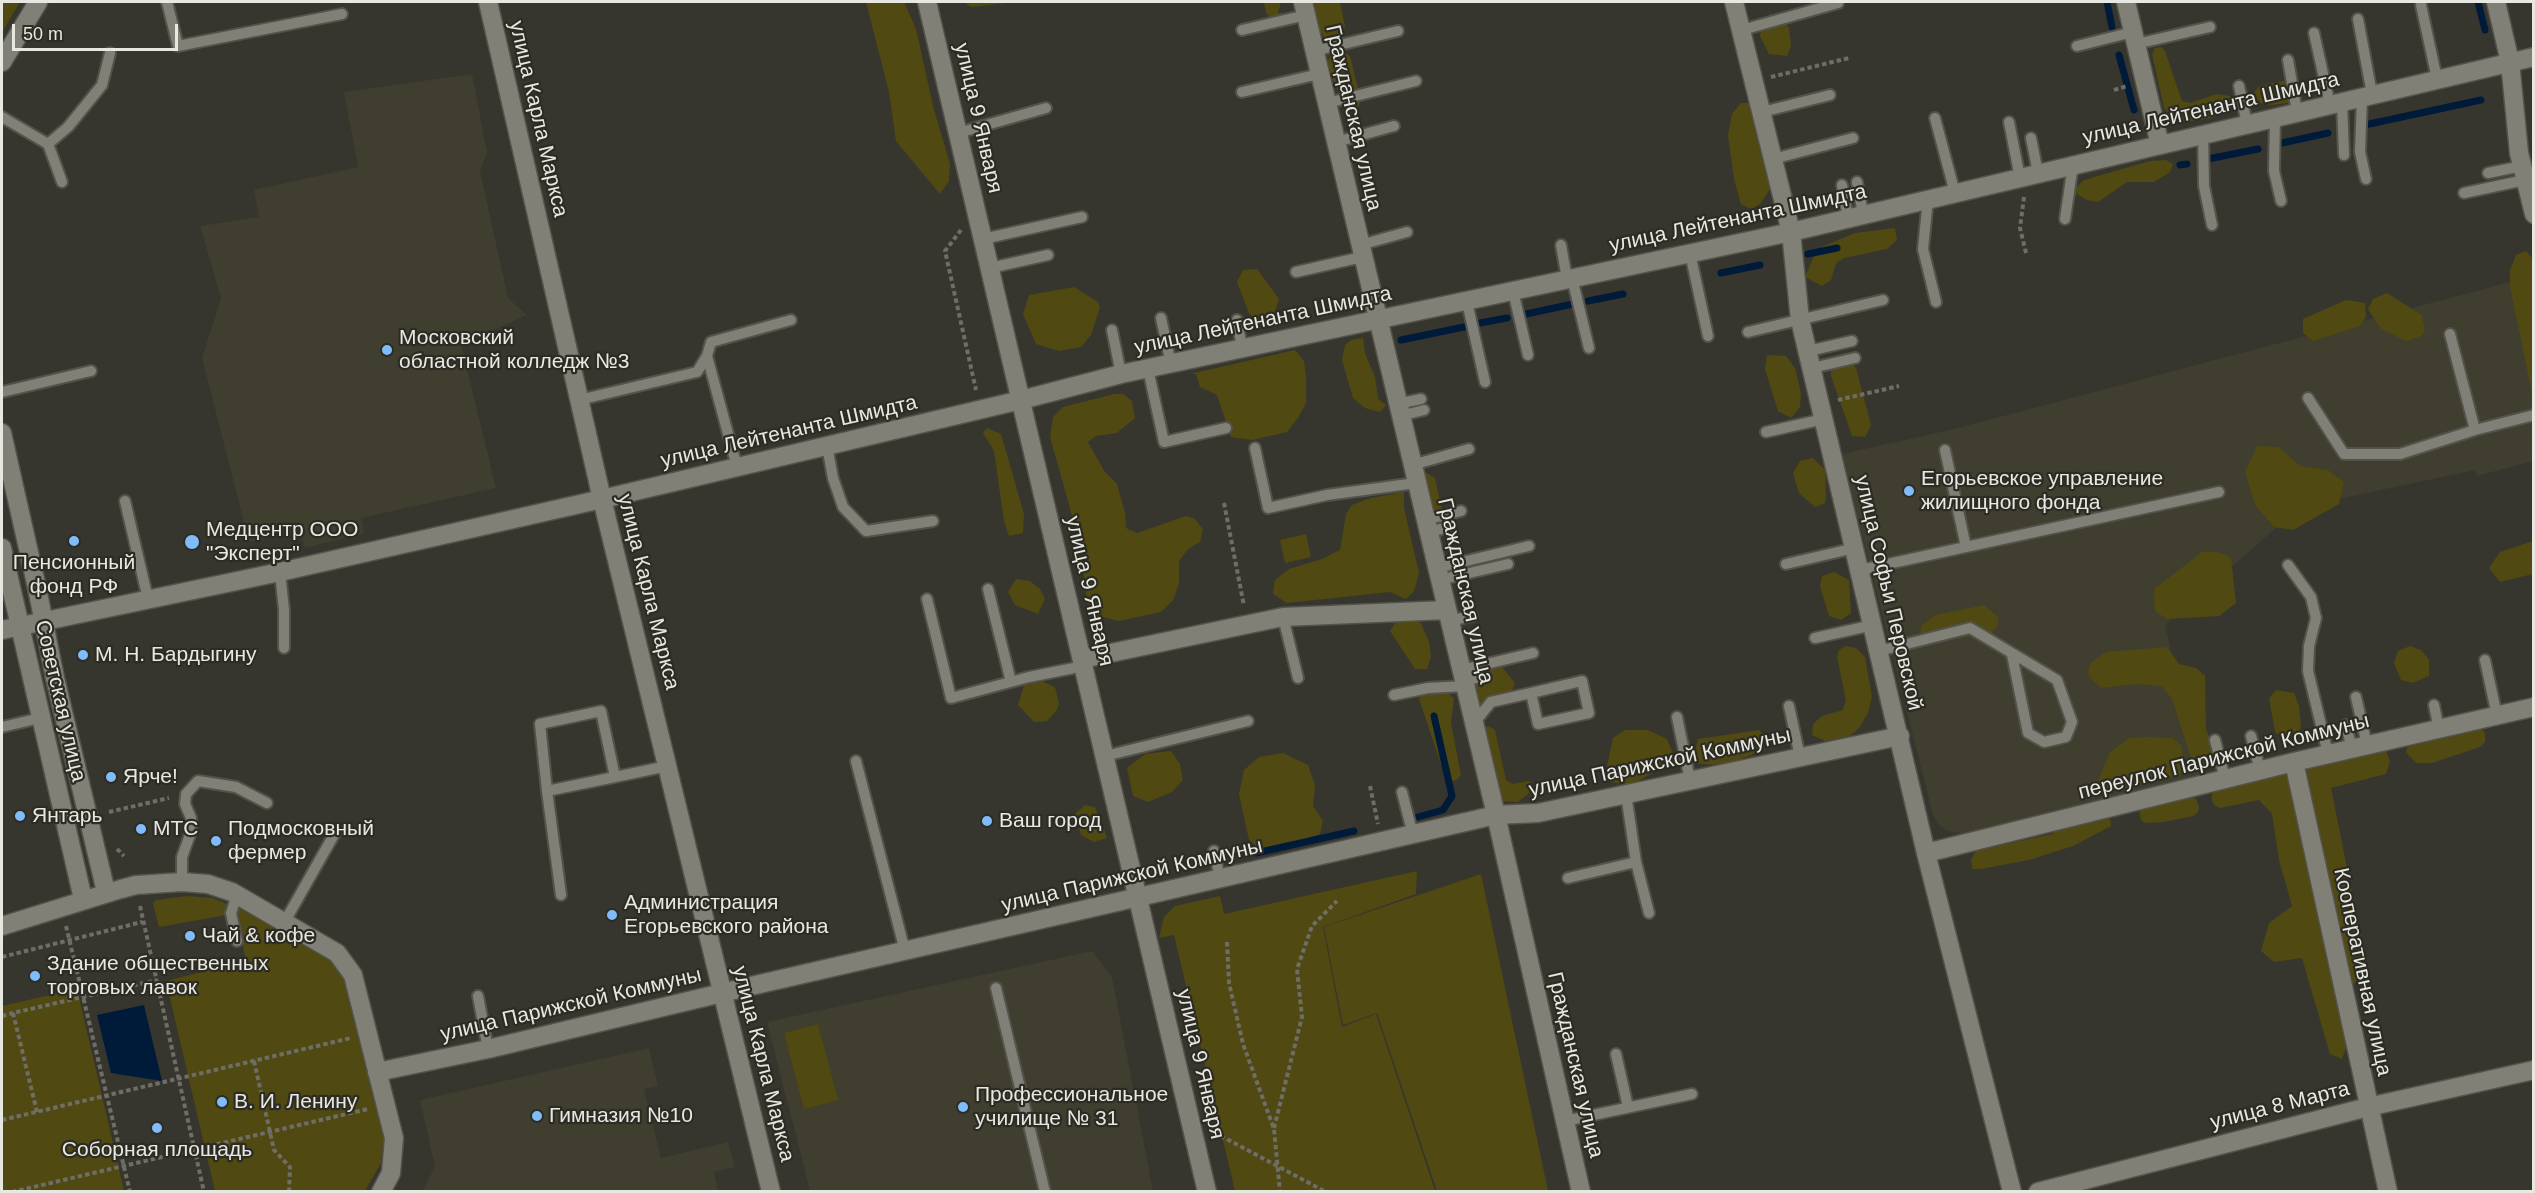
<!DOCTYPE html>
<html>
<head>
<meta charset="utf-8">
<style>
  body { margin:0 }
  #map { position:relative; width:2535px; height:1193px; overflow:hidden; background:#37362e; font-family:Arial,sans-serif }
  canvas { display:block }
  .frame { position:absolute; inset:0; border:3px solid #e8e8e2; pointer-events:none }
  .scale { position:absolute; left:12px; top:24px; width:166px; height:27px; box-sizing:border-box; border:3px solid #e8e8e2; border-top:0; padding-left:8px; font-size:18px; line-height:21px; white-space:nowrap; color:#e8e8e2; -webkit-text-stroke:4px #2d2c24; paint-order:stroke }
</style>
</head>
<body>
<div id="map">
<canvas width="2535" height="1193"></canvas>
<div class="frame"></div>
<div class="scale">50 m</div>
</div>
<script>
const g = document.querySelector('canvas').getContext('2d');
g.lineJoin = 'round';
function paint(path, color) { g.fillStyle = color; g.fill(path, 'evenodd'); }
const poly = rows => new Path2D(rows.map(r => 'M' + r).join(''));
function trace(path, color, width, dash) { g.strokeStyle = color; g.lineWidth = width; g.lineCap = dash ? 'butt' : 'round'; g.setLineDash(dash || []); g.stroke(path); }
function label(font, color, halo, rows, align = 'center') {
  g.font = font + ' Arial,sans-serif'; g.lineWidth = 4.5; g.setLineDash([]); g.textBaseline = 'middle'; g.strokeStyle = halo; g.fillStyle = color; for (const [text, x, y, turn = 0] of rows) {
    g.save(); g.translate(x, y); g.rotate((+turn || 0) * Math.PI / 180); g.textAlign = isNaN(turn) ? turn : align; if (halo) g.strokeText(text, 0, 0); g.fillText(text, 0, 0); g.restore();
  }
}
paint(poly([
  [472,74,487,153,480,171,508,298,527,315,461,345,496,488,361,518,364,533,305,548,300,532,249,542,202,358,221,298,200,226,259,217,254,190,358,167,344,92],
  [2533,276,2533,461,2477,476,2475,470,2300,507,2165,625,2201,778,1966,834,1947,831,1938,824,1933,815,1842,454,1954,429],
  [1092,951,1112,977,1153,1191,810,1191,767,1022],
  [649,1048,658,1086,644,1089,661,1158,728,1142,735,1167,714,1172,718,1191,422,1191,435,1167,420,1100]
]), '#3f3e2f');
paint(poly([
  [2,2,20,2,2,32],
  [866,2,904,2,916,29,933,106,950,164,949,181,940,194,896,141,889,92],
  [964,2,1015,2,971,7],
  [1264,2,1281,2,1278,13,1289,14,1275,22,1266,13],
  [1308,2,1340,2,1345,27,1341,37,1325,39,1312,18],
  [1771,14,1782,17,1789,28,1791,46,1787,56,1769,54,1760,36,1764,20],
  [2161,47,2165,51,2182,101,2190,103,2217,94,2223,95,2230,96,2234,101,2231,107,2212,118,2186,122,2174,118,2164,108,2152,54,2155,48],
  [1343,51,1350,56,1361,101,1357,109,1346,108,1326,65,1331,54],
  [2288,80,2294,94,2287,103,2272,105,2259,103,2254,93,2259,86],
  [1741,103,1751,103,1773,185,1760,204,1751,209,1741,204,1734,179,1728,135,1732,114],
  [2166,160,2173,164,2170,172,2154,182,2127,182,2098,202,2087,200,2072,191,2084,180,2150,161],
  [1895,228,1897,240,1887,249,1844,258,1836,263,1831,280,1822,286,1805,277,1817,249,1855,233],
  [2526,251,2533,259,2533,398,2510,287,2510,270,2516,255],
  [1257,269,1279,299,1274,314,1256,321,1249,313,1237,282,1243,270],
  [1074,287,1098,302,1100,307,1091,335,1081,347,1059,351,1036,344,1023,314,1029,295],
  [2387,293,2422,315,2425,331,2421,336,2406,341,2381,329,2368,309,2373,299],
  [2346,300,2365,303,2366,317,2360,326,2313,341,2303,333,2303,319],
  [1363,338,1365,353,1375,377,1378,399,1386,405,1380,412,1365,408,1353,398,1342,360,1345,345,1351,340],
  [1295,350,1304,361,1306,376,1306,403,1298,418,1287,432,1252,440,1231,437,1217,395,1200,387,1196,374,1190,374],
  [1767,355,1786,356,1795,368,1801,393,1800,407,1791,418,1778,411,1765,369],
  [1839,356,1852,363,1856,368,1871,425,1865,437,1852,436,1831,376,1831,359],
  [1114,394,1123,394,1132,401,1135,418,1117,433,1096,436,1088,442,1105,472,1117,484,1125,513,1126,528,1137,533,1186,516,1195,519,1203,529,1200,542,1188,549,1179,561,1179,584,1173,600,1161,612,1119,621,1098,616,1087,602,1080,544,1050,437,1053,417,1063,407],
  [987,428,1001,434,1024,514,1023,533,1009,536,1004,521,994,451,983,433],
  [2257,446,2279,447,2300,466,2328,470,2344,482,2339,504,2293,530,2274,527,2255,505,2245,472],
  [1813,458,1825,470,1826,497,1825,503,1815,507,1799,493,1793,473,1800,461],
  [1425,472,1435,478,1446,529,1440,540,1430,538,1414,508,1408,481,1414,474],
  [1404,492,1404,508,1419,573,1414,591,1406,599,1390,592,1287,603,1273,594,1275,580,1289,569,1322,559,1340,550,1346,514,1352,505,1371,498],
  [1306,534,1311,557,1285,563,1280,540],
  [2533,541,2533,574,2500,582,2489,568,2500,552],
  [2202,552,2218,552,2231,558,2236,603,2219,616,2167,619,2155,611,2154,589],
  [1834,572,1849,580,1851,613,1841,620,1829,616,1820,586,1822,576],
  [1016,579,1030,581,1040,589,1045,599,1038,614,1015,605,1008,592],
  [1984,605,1998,617,1998,626,1990,634,1970,632,1932,635,1920,633,1922,625,1935,615],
  [1400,615,1410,616,1421,623,1429,642,1431,657,1427,669,1415,669,1390,631],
  [1846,646,1856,648,1865,657,1872,697,1868,713,1859,728,1850,736,1825,741,1812,735,1813,724,1822,716,1843,710,1846,700,1837,657,1839,650],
  [2410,646,2421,650,2429,660,2429,676,2413,683,2401,680,2394,663,2398,651],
  [2167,647,2179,664,2196,668,2205,676,2206,729,2215,750,2214,759,2207,766,2200,767,2191,758,2172,699,2162,686,2137,684,2101,688,2090,678,2088,672,2091,663,2106,652],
  [1502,667,1515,683,1509,698,1479,706,1467,694,1475,674],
  [1039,680,1055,687,1059,704,1057,710,1047,721,1034,722,1018,705,1024,685],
  [1438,686,1454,698,1451,723,1461,775,1455,781,1448,779,1442,767,1419,699,1425,689],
  [2276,690,2294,693,2299,706,2301,727,2299,733,2286,740,2275,732,2269,698],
  [1488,726,1495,730,1506,780,1513,784,1528,781,1532,783,1529,793,1518,802,1502,801,1488,791,1482,729],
  [2480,726,2485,733,2485,742,2480,747,2432,763,2416,763,2406,752,2410,740],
  [1625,730,1648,730,1667,739,1673,753,1662,767,1632,785,1610,782,1607,766,1613,738],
  [1759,730,1764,736,1763,746,1752,755,1722,765,1699,764,1695,752,1698,739],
  [2150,737,2172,738,2182,746,2184,768,2179,775,2125,788,2087,793,2084,789,2097,783,2110,752,2130,738],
  [2374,748,2386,751,2390,761,2386,774,2331,788,2365,957,2361,974,2348,992,2348,1042,2342,1059,2330,1054,2302,958,2274,962,2261,951,2269,923,2292,906,2279,860,2272,814,2259,800,2220,808,2214,805,2211,797,2217,786,2275,769,2302,773,2316,764],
  [1171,751,1180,764,1183,780,1172,792,1148,802,1133,796,1127,768,1145,754],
  [1283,753,1308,765,1315,785,1313,806,1323,821,1320,834,1281,849,1262,850,1249,840,1239,794,1244,770,1259,757],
  [2186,795,2196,799,2199,806,2198,812,2193,816,2164,822,2145,823,2141,820,2139,813,2144,806],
  [1085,805,1095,807,1107,838,1094,842,1081,835,1075,814],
  [2106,816,2111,821,2111,826,2073,846,2029,860,1981,869,1972,869,1971,859,1976,851,2052,834,2062,826],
  [1417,871,1416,894,1323,927,1342,1027,1376,1014,1435,1191,1235,1191,1174,935,1159,938,1164,917,1175,906,1220,896,1224,914],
  [1481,874,1548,1191,1437,1191,1377,1013,1343,1025,1324,927],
  [187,896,212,898,227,904,227,915,159,927,153,903,156,900],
  [239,908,333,962,345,978,384,1134,381,1163,365,1191,215,1191,166,981,246,961,236,913],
  [77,989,113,1143,118,1144,116,1156,124,1191,2,1191,2,1006],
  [818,1024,838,1100,804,1109,784,1033]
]), '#504911');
paint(poly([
  [144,1005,162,1081,111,1073,97,1015]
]), '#001b39');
trace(poly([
  [2107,2,2112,27],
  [2478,2,2485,30],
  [2119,55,2134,110],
  [2360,126,2481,100],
  [2282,143,2328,133],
  [2208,159,2258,149],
  [2180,165,2187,164],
  [1808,254,1837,248],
  [1721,273,1760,265],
  [1588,301,1623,294],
  [1526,314,1573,304],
  [1480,323,1507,318],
  [1401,340,1464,327],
  [1407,820,1443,810,1452,796,1434,716],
  [1256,853,1354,831]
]), '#001b39', 7);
const lane = poly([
  [167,2,178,46,342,14],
  [2421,5,2437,79],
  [2358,19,2372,94],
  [1242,30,1306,15],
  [1742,30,1838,3],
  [2314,33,2330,105],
  [2136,44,2210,27],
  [2077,46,2133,32],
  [1314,51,1398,31],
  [2288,60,2297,112],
  [2239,86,2247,124],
  [1242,92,1319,74],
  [2362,97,2360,152,2366,179],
  [2342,102,2344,155],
  [1327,103,1416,81],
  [1762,112,1830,95],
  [2,117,48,144,68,127,102,85,110,53],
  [2275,117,2274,171,2281,201],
  [1935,118,1955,193],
  [2009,122,2020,178],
  [958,133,1046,108],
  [2203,134,2204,186,2212,225],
  [2031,138,2038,173],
  [1336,142,1394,126],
  [48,144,62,182],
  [1773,159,1853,138],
  [2488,173,2522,166],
  [1857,182,1863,214],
  [1842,185,1848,218],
  [2464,193,2525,180],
  [1928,199,1923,249,1936,302],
  [2065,219,2073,165],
  [983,239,1082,217],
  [1360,245,1407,232],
  [1561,245,1567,279],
  [1690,253,1708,336],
  [990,268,1048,255],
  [1296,272,1362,257],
  [1572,278,1589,348],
  [1513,291,1528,355],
  [1467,302,1485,382],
  [1161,318,1171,364],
  [1237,320,1242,348],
  [1112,330,1121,374],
  [1748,332,1883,300],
  [2450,334,2475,430,2534,415],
  [1808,351,1852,341],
  [707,356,737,467],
  [1812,368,1855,358],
  [1148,369,1164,442,1226,428],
  [2,392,91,371],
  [2308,398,2344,454,2400,454,2475,430],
  [579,400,697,372,707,356,711,342,791,320],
  [1397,404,1421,399],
  [1400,416,1424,410],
  [1766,432,1824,419],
  [827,446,833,478,843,507,866,531,933,521],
  [1255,448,1268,508,1327,495,1416,483],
  [1945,450,1966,547],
  [1412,465,1469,449],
  [125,501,148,599],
  [1425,520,1461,511],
  [1428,532,1450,527],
  [1786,564,1855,548],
  [2288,565,2311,597,2316,618,2309,646,2308,671,2328,754],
  [1437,568,1529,546],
  [1860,570,2219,492],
  [280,572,284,610,284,648],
  [1439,580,1508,564],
  [988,589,1011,682],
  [927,599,951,698,1029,677,1084,666],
  [1283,617,1298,678],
  [1449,621,1472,616],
  [1815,638,1873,625],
  [1879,651,1970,628,2057,680,2072,722,2066,737,2044,742,2028,733,2012,655],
  [2485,660,2497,716],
  [1461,670,1533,653],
  [1464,681,1485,676],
  [1394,695,1428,688,1465,686],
  [2356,697,2367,745],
  [2434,705,2439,729],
  [1789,706,1800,757],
  [1677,717,1690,780],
  [1474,723,1491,702,1531,693,1582,681,1589,713,1538,724,1531,693],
  [2346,725,2352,749],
  [2,727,40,718],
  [2251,736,2260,770],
  [2215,740,2225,779],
  [1105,756,1248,721],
  [856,761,905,951],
  [615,777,601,711,540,724,547,791,615,777,639,772,667,766],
  [547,791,561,895],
  [1402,792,1413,835],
  [1626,794,1636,862,1649,913],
  [1214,851,1220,879],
  [1568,878,1636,862],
  [182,882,182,857,191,832,191,818,185,804,186,794,198,781,236,787,267,803],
  [284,923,335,833],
  [237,941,231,913,237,895],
  [996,988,1045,1192],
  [478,996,488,1049],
  [1616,1054,1628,1107],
  [1565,1121,1692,1094]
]);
const street = poly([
  [1303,2,1496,815,1581,1192],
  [2126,2,2160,145],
  [2496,2,2510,62,2519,153,2534,214],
  [2,62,38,2],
  [2,630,280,572,602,499,1021,400,1121,374,1791,232,2534,57],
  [1082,659,1283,617,1447,610],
  [2294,762,2388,1192],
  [1926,853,2294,762,2534,707],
  [377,1072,488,1049,751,986,1496,815,1538,813,1900,736],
  [2038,1192,2368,1107,2534,1070]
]);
const secondary = poly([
  [488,2,602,499,771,1192],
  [927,2,1207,1192],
  [1734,2,1791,232,1800,320,1926,853,2012,1192],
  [2,433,37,588,55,678,106,892],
  [2,548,83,899],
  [2,926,121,889,136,885,182,882,208,884,232,892,337,953,353,975,394,1138,391,1173,381,1192]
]);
trace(lane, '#53524b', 14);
trace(street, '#53524b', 21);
trace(secondary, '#53524b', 21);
trace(poly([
  [1771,77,1849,58],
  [2114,90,2127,86],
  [2024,197,2020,228,2026,253],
  [961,230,945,251,976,390],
  [1838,400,1899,386],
  [1224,503,1244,606],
  [1370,786,1378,824],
  [109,812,169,798],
  [117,849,124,856],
  [140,906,204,1192],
  [66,926,130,1192],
  [1227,942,1229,983,1243,1044,1274,1129,1280,1192],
  [2,957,142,922],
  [2,1016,13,1013],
  [254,1061,274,1150,290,1167,289,1192],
  [37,1112,13,1013,157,980],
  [2,1120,351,1038],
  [1274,1128,1302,1017,1297,969,1312,926,1337,901],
  [1213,1137,1221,1136,1326,1192],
  [12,1192,368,1109]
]), '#6e6d66', 4, [4.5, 3]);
trace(lane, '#818077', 10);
trace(street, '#818077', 18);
trace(secondary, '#818077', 18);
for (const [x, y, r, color] of [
  [387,350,6,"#81bcfa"],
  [1909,491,6,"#81bcfa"],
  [74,541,6,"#81bcfa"],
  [192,542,8,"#81bcfa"],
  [83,655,6,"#81bcfa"],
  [111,777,6,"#81bcfa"],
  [20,816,6,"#81bcfa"],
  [987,821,6,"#81bcfa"],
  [141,829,6,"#81bcfa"],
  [216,841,6,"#81bcfa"],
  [612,915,6,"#81bcfa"],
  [190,936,6,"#81bcfa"],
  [35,976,6,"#81bcfa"],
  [222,1102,6,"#81bcfa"],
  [963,1107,6,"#81bcfa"],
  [537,1116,6,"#81bcfa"],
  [157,1128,6,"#81bcfa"]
]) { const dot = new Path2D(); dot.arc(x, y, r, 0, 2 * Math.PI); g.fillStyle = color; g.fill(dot); trace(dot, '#2d2c24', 2); }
label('21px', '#e8e8e2', '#2d2c24', [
  ["улица Лейтенанта Шмидта",2211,109,-13],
  ["улица 9 Января",978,118,77],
  ["Гражданская улица",1353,118,77],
  ["улица Карла Маркса",538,119,77],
  ["улица Лейтенанта Шмидта",1738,219,-12],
  ["улица Лейтенанта Шмидта",1263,321,-12],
  ["улица Лейтенанта Шмидта",789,432,-13],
  ["улица 9 Января",1089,591,77],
  ["Гражданская улица",1465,591,77],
  ["улица Карла Маркса",648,592,76],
  ["улица Софьи Перовской",1888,593,77],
  ["Советская улица",60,701,77],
  ["переулок Парижской Коммуны",2224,757,-14],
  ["улица Парижской Коммуны",1660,763,-12],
  ["улица Парижской Коммуны",1132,876,-13],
  ["Кооперативная улица",2362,972,78],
  ["улица Парижской Коммуны",571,1005,-13],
  ["улица Карла Маркса",763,1064,76],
  ["улица 9 Января",1200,1064,77],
  ["Гражданская улица",1575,1065,77],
  ["улица 8 Марта",2280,1106,-14]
]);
label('21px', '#e8e8e2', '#2d2c24', [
  ["Московский",399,338],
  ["областной колледж №3",399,362],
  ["Егорьевское управление",1921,479],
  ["жилищного фонда",1921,503],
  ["Медцентр ООО",206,530],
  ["\"Эксперт\"",206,554],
  ["Пенсионный",74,563,"center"],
  ["фонд РФ",74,587,"center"],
  ["М. Н. Бардыгину",95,655],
  ["Ярче!",123,777],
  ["Янтарь",32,816],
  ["Ваш город",999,821],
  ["МТС",153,829],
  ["Подмосковный",228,829],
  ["фермер",228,853],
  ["Администрация",624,903],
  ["Егорьевского района",624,927],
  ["Чай & кофе",202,936],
  ["Здание общественных",47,964],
  ["торговых лавок",47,988],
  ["Профессиональное",975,1095],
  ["училище № 31",975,1119],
  ["В. И. Ленину",234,1102],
  ["Гимназия №10",549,1116],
  ["Соборная площадь",157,1150,"center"]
], 'left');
</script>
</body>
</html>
